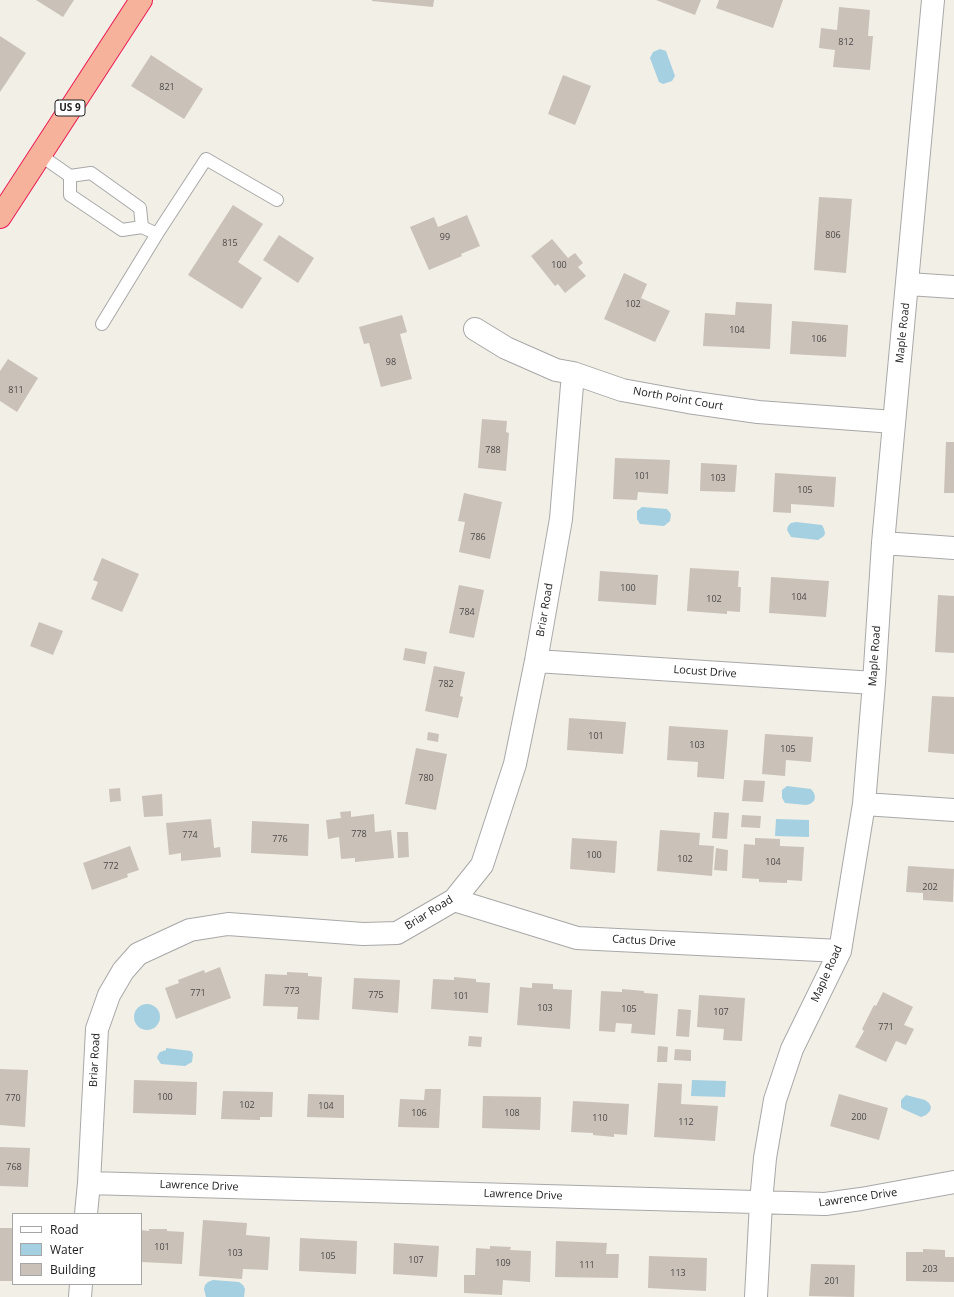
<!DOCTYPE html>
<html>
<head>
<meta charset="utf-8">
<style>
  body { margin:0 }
  #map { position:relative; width:954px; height:1297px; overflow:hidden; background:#f2efe6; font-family:"Open Sans",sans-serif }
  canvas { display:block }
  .legend { position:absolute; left:12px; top:1213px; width:130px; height:72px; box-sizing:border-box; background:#fff; border:1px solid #a6a6a6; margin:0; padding:5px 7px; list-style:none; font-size:12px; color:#212121 }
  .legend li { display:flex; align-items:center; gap:8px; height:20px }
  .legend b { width:20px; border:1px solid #a6a6a6 }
</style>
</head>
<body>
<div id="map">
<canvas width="954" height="1297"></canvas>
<ul class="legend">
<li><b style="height:5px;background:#fff"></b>Road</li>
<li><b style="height:11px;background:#a4d0e2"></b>Water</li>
<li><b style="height:11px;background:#cac1b9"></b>Building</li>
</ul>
</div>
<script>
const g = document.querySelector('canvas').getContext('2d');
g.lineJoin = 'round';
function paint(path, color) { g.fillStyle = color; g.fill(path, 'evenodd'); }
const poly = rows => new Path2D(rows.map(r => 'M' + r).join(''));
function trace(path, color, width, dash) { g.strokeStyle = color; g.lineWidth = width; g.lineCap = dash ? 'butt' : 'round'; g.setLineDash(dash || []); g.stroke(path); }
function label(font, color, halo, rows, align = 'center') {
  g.font = font + ' "Open Sans",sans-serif'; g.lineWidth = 3.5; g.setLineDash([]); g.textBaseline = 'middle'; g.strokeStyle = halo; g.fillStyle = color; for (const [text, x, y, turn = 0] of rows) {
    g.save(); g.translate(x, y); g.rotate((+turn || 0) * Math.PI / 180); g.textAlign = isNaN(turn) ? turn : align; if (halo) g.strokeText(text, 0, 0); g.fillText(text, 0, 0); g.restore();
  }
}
paint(poly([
  [660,49,666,51,675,76,672,81,663,84,659,82,650,58,653,52],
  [642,507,667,509,671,514,670,521,664,526,640,524,637,519,637,511],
  [796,522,822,525,824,529,825,533,824,536,818,540,791,537,787,530,788,526,791,523],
  [787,786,811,789,814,793,815,797,814,801,810,804,806,805,785,803,782,798,782,790],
  [776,819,809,820,809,837,775,836],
  '134 1017a13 13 0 1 1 26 0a13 13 0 1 1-26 0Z',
  [166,1048,191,1051,193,1054,192,1062,185,1066,161,1064,157,1058,158,1055,160,1052,166,1050],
  [692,1080,726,1081,725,1097,691,1096],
  [906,1095,925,1100,929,1103,931,1107,930,1111,926,1115,921,1117,903,1109,901,1107,901,1100],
  [213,1280,239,1282,243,1285,245,1289,244,1297,206,1297,204,1289,205,1285,208,1282]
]), '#a4d0e2');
paint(poly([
  [36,0,74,0,63,17],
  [372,0,434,0,433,7,372,1],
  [656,0,701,0,695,15],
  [719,0,783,0,773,28,716,8],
  [839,7,870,10,868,36,873,36,870,70,833,67,835,50,819,48,821,28,837,30],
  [0,36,26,53,0,92],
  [151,55,203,89,184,119,131,86],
  [563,75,591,86,575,125,548,114],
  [819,197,852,199,846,273,814,270],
  [233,205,263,224,238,262,262,278,242,309,188,275],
  [467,215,480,246,461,254,462,256,429,270,410,227,434,217,438,227],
  [279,235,314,258,298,283,263,260],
  [552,239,568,258,575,253,583,263,578,267,586,276,565,293,558,284,555,286,531,256],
  [624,273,647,284,641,298,670,311,655,342,604,319],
  [736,302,772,304,770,349,703,346,705,313,735,315],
  [402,315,407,332,400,334,412,379,381,387,369,343,364,344,359,327],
  [792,321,848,325,846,357,790,354],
  [8,359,38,378,17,412,0,401,0,371],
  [482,419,507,421,506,432,509,433,506,471,478,468],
  [946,442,954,442,954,493,944,493],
  [615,458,670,460,668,494,638,492,637,500,613,499],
  [701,463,737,465,735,492,700,491],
  [775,473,836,477,834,507,791,504,791,513,773,512],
  [464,493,502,502,490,559,459,552,465,522,458,521],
  [102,558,139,574,122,612,91,599,98,582,93,580],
  [690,568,739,571,738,587,741,587,740,612,727,611,727,614,687,611],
  [600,571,658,575,656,605,598,601],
  [771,577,829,581,826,617,769,613],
  [459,585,484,590,474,638,449,633],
  [938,595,954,596,954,653,935,652],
  [39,622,63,631,53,655,30,646],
  [405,648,427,652,425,664,403,660],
  [434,666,465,672,460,696,463,697,458,718,425,711],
  [932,696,954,697,954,754,928,752],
  [569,718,626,722,623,754,567,750],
  [669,726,728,730,724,779,697,777,698,762,667,760],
  [428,732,439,734,438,742,427,740],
  [765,734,813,737,811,762,786,760,785,776,762,774],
  [416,748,447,754,436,810,405,804],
  [744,780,765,781,763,802,742,801],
  [120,788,121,801,110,802,109,789],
  [162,794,163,816,144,817,142,796],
  [351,811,351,817,374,814,375,832,391,830,394,858,355,862,355,858,341,859,339,837,328,839,326,820,341,818,340,812],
  [714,812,729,813,727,839,712,838],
  [742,815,761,816,760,828,741,827],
  [211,819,214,848,220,847,221,857,181,861,181,853,169,855,166,823],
  [252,821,309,824,308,856,251,853],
  [660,830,700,833,699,845,714,846,712,876,657,871],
  [397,832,408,832,409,857,398,858],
  [572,838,617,841,615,873,570,869],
  [755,838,780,839,780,846,804,847,802,881,787,880,787,883,759,882,759,879,742,878,744,844,755,845],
  [130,846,139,870,127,874,128,877,92,890,83,863],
  [716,848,728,850,727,871,714,870],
  [908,866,954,869,953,902,923,900,923,893,906,892],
  [220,967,231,998,176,1019,165,988,179,983,178,980,204,970,205,973],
  [287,972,308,973,308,976,322,977,319,1020,297,1019,298,1007,263,1006,265,974,287,975],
  [454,977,476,979,476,982,490,983,488,1013,431,1009,433,979,454,980],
  [354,978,400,980,398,1013,352,1009],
  [532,983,553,984,553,989,572,990,570,1029,517,1025,520,987,532,988],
  [622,989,644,991,644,993,658,994,655,1035,631,1033,632,1024,616,1023,615,1032,599,1031,601,991,622,992],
  [883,992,913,1007,904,1025,914,1029,906,1045,896,1041,886,1062,855,1047,864,1031,862,1029,874,1005,876,1006],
  [699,995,745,998,742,1041,723,1040,724,1029,697,1027],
  [678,1009,691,1010,689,1037,676,1036],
  [469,1036,482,1037,481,1047,468,1046],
  [658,1046,668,1047,667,1062,657,1062],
  [675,1049,691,1050,691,1061,674,1060],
  [0,1069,28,1070,25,1127,0,1125],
  [134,1080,197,1082,196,1115,133,1113],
  [658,1083,682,1084,681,1104,718,1106,715,1141,654,1137],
  [425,1089,441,1089,439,1128,398,1127,400,1099,424,1100],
  [223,1091,273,1092,272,1117,260,1117,260,1120,221,1119],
  [308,1094,344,1095,344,1118,307,1117],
  [839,1094,888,1108,879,1140,830,1126],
  [483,1096,541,1097,540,1130,482,1128],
  [573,1101,629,1104,627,1135,614,1134,614,1137,593,1135,593,1133,571,1132],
  [0,1147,30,1148,28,1187,0,1186],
  [203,1220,247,1223,246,1235,270,1237,268,1270,243,1269,242,1279,199,1276],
  [0,1228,13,1228,13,1281,0,1281],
  [149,1229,167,1229,167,1231,184,1232,182,1264,141,1262,141,1230,149,1231],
  [300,1238,357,1241,356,1274,299,1271],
  [556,1241,607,1243,606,1254,619,1254,618,1278,555,1277],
  [394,1243,439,1246,437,1277,393,1274],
  [490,1246,511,1247,510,1250,531,1251,530,1282,503,1280,502,1295,464,1293,464,1275,475,1275,476,1248,490,1249],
  [923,1249,945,1250,945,1257,954,1257,954,1282,906,1281,906,1252,923,1252],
  [649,1256,707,1258,706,1291,648,1288],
  [811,1264,855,1265,854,1297,809,1296]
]), '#cac1b9');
const service = poly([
  [40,155,70,176,91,173,140,208,142,227],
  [70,176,70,195,122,230,142,227,157,234,102,324],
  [157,234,206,159,277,200]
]);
const minor = poly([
  [908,284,954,287],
  [475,329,506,348,556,370,573,373,622,390,688,402,758,412,894,422],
  [883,543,954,548],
  [536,661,874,683],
  [864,804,954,810],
  [454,900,577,938,840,951],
  [89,1183,825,1204,861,1199,954,1182],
  [86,1214,89,1183,97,1029,109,995,123,971,138,954,190,930,228,924,363,934,397,933,454,900,482,865,515,764,536,661,561,519,573,373],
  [80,1297,81,1284],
  [756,1297,761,1202,765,1158,775,1100,792,1049,840,951,864,804,874,683,883,543,933,0]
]);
const trunk = poly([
  [0,217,141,0]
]);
trace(service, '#a8a8a8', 14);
trace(minor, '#a8a8a8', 24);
trace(trunk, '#e91a55', 24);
trace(service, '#fff', 12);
trace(minor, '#fff', 22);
trace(trunk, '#f6b29a', 22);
label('9px', '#4b4947', null, [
  ["812",846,42],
  ["821",167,87],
  ["806",833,235],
  ["99",445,237],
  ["815",230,243],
  ["100",559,265],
  ["102",633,304],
  ["104",737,330],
  ["106",819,339],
  ["98",391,362],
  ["811",16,390],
  ["788",493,450],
  ["101",642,476],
  ["103",718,478],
  ["105",805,490],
  ["786",478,537],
  ["100",628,588],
  ["104",799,597],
  ["102",714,599],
  ["784",467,612],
  ["782",446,684],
  ["101",596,736],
  ["103",697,745],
  ["105",788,749],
  ["780",426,778],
  ["778",359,834],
  ["774",190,835],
  ["776",280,839],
  ["100",594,855],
  ["102",685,859],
  ["104",773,862],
  ["772",111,866],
  ["202",930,887],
  ["773",292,991],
  ["771",198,993],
  ["775",376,995],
  ["101",461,996],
  ["103",545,1008],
  ["105",629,1009],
  ["107",721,1012],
  ["771",886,1027],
  ["100",165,1097],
  ["770",13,1098],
  ["102",247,1105],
  ["104",326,1106],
  ["106",419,1113],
  ["108",512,1113],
  ["200",859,1117],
  ["110",600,1118],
  ["112",686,1122],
  ["768",14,1167],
  ["101",162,1247],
  ["103",235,1253],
  ["105",328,1256],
  ["107",416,1260],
  ["109",503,1263],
  ["111",587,1265],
  ["203",930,1269],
  ["113",678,1273],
  ["201",832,1281]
]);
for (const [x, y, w] of [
  [70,108,30]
]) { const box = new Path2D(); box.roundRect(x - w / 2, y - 8, w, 16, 3); g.fillStyle = '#fff'; g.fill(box); trace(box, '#212121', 1); }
label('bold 10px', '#212121', null, [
  ["US 9",70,108]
]);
label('11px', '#212121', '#fff', [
  ["Maple Road",903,333,-84],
  ["North Point Court",678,399,10],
  ["Briar Road",545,610,-80],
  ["Maple Road",875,656,-86],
  ["Locust Drive",705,672,4],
  ["Briar Road",429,913,-32],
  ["Cactus Drive",644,941,3],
  ["Maple Road",827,974,-66],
  ["Briar Road",95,1060,-87],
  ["Lawrence Drive",199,1186,2],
  ["Lawrence Drive",523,1195,2],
  ["Lawrence Drive",858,1198,-8]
]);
</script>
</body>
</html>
